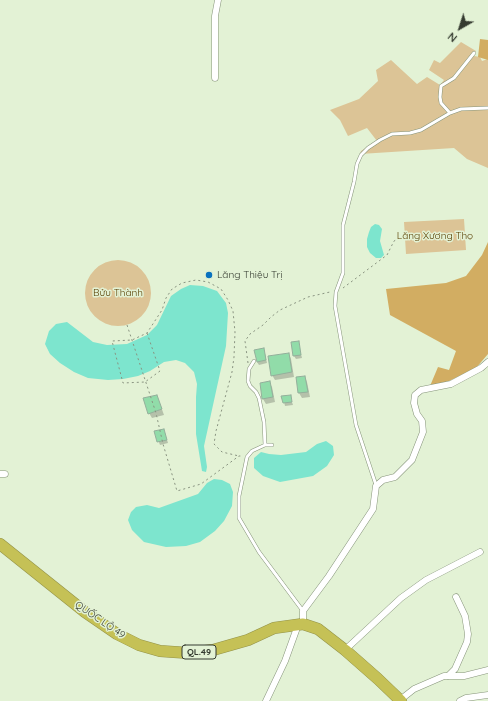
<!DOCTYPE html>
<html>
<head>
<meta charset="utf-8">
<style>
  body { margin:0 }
  #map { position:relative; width:488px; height:701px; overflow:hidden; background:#e3f2d5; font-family:Quicksand,sans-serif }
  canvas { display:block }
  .north { position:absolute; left:440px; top:8px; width:40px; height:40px; -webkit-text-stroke:3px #e3f2d5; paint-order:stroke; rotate:219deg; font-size:11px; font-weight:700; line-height:16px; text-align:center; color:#353b30 }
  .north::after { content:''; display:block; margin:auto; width:14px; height:18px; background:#353b30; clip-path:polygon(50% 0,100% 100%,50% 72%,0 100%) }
</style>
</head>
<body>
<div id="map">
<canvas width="488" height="701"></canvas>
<div class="north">N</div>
</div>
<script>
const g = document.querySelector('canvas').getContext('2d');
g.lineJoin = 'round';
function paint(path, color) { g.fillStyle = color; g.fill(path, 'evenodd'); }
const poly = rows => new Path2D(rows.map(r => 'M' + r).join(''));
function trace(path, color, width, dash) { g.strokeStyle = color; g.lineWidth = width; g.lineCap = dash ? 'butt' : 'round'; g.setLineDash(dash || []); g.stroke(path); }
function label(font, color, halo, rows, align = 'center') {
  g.font = font + ' Quicksand,sans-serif'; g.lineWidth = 3; g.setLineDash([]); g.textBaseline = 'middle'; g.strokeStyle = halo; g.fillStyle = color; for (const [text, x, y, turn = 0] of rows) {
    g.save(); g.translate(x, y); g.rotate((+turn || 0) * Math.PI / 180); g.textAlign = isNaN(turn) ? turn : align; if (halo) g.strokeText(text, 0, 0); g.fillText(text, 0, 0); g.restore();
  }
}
paint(poly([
  [461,42,476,51,473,54,474,56,480,57,482,61,488,59,488,168,467,159,454,148,360,154,361,151,377,141,367,128,348,136,340,120,330,110,359,99,378,81,376,70,391,60,417,84,427,77,440,85,444,80,429,70,434,60,440,63],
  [464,219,466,250,406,254,404,222],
  '85 293a33 33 0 1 1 66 0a33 33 0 1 1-66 0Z'
]), '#dcc496');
paint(poly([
  [480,39,488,40,488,60,478,57],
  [488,242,488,354,476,368,449,381,430,386,438,367,449,370,456,351,390,315,386,289,446,283,466,276,482,255]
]), '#d2ad62');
paint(poly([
  [375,224,379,225,382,229,380,241,384,255,381,258,376,258,370,253,367,247,367,239,369,232,371,227],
  [190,285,203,286,217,291,226,303,228,313,226,346,204,446,207,467,206,472,202,471,196,434,196,397,197,384,194,372,185,363,176,360,164,362,150,371,138,376,123,379,108,380,88,378,74,372,60,363,50,354,45,344,49,331,56,324,67,322,93,342,107,345,127,344,147,335,157,325,171,296,181,289],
  [326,441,333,446,334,455,327,466,313,476,280,482,263,476,254,468,254,458,261,452,269,454,281,455,306,452,317,444],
  [214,479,222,480,230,484,233,492,232,506,224,521,215,531,200,542,186,546,166,547,144,542,132,530,128,520,131,512,136,507,147,505,159,508,198,494,207,483]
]), '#7de5ce');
paint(poly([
  [298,342,302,358,296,359,294,356],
  [264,349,267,363,259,365,257,362],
  [289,354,291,359,294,377,275,380,272,375],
  [305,377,307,382,310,397,302,398,299,393,297,378],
  [269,382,272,387,275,402,266,404,263,399],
  [290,396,293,405,285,406,283,397],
  [159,401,164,415,152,418,149,413],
  [155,432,165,433,168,443,160,445]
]), '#0003');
const building = poly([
  [299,341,301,355,293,356,291,342,299,341],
  [264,348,266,360,257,362,254,350,264,348],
  [289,353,292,372,271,376,268,356,289,353],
  [305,376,308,392,298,393,296,377,305,376],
  [270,381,273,397,262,399,260,383,270,381],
  [157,395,162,409,148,414,143,398,157,395],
  [291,395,292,402,283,403,281,396,291,395],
  [164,429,167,440,157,442,154,431,164,429]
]);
paint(building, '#91dca9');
trace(building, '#93af9b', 1);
const lane = poly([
  [450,113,441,103,440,97,441,86,454,78,474,53],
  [254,361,249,369,248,381,250,386,256,392,259,398,264,422,265,445],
  [272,445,265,445,252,451,247,457,239,496,239,518,259,552,303,611],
  [376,485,356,425,335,306,336,292,343,273,343,225,354,182,357,164,361,155,368,148,380,140,392,134,410,133,421,130,450,113,461,109,488,108]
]);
const street = poly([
  [215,78,215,16,218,0],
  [0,474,5,474],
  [303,624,303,611,329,576,373,509,376,486,383,480,395,477,412,460,423,432,422,421,417,414,414,403,415,395,421,390,451,384,481,368,488,362],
  [345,650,401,598,426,580,480,552],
  [448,676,455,669,467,642,468,634,465,616,456,597],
  [400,700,414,689,444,676,464,676,488,670],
  [266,701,285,661,298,625],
  [460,701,466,698,488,695]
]);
const highway = poly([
  [0,544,85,612,117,634,139,645,160,651,174,652,189,653,213,650,248,640,274,628,303,624,318,629,345,650,378,679,401,701]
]);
trace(lane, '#86947a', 4);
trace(street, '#86947a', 7);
trace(highway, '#939249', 12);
trace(poly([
  [343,288,387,255,394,241,398,239,435,237],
  [127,325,156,413,163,444,177,491,201,484,239,456,243,456],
  [147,333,160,371,145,382,123,383,112,341,132,340,147,333,162,310,166,298,172,289,182,283,196,280,208,282,221,289,228,300,233,311,235,332,234,357,232,372,216,431,214,444,222,452,239,456],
  [248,363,245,341,250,334,263,325,271,317,280,310,308,297,330,292]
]), '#899380', 1, [2, 3]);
trace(lane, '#fff', 3);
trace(street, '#fff', 6);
trace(highway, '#c5c156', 11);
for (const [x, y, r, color] of [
  [209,275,4,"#0a72be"]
]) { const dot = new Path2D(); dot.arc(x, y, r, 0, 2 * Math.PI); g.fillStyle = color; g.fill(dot); trace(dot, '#e3f2d5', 1.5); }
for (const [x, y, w] of [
  [199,652,34]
]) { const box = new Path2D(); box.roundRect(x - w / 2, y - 7, w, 14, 3); g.fillStyle = '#e3f2d5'; g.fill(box); trace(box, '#353b30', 1); }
label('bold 9px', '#353b30', null, [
  ["QL.49",199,652]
]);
label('10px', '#583e00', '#e3f2d5', [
  ["Lăng Xương Thọ",435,236],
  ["Bửu Thành",118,293]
]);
label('10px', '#353b30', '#e3f2d5', [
  ["Lăng Thiệu Trị",217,275]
], 'left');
label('10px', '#353b30', '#e3f2d5', [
  ["QUỐC LỘ 49",100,620,34]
]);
</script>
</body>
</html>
